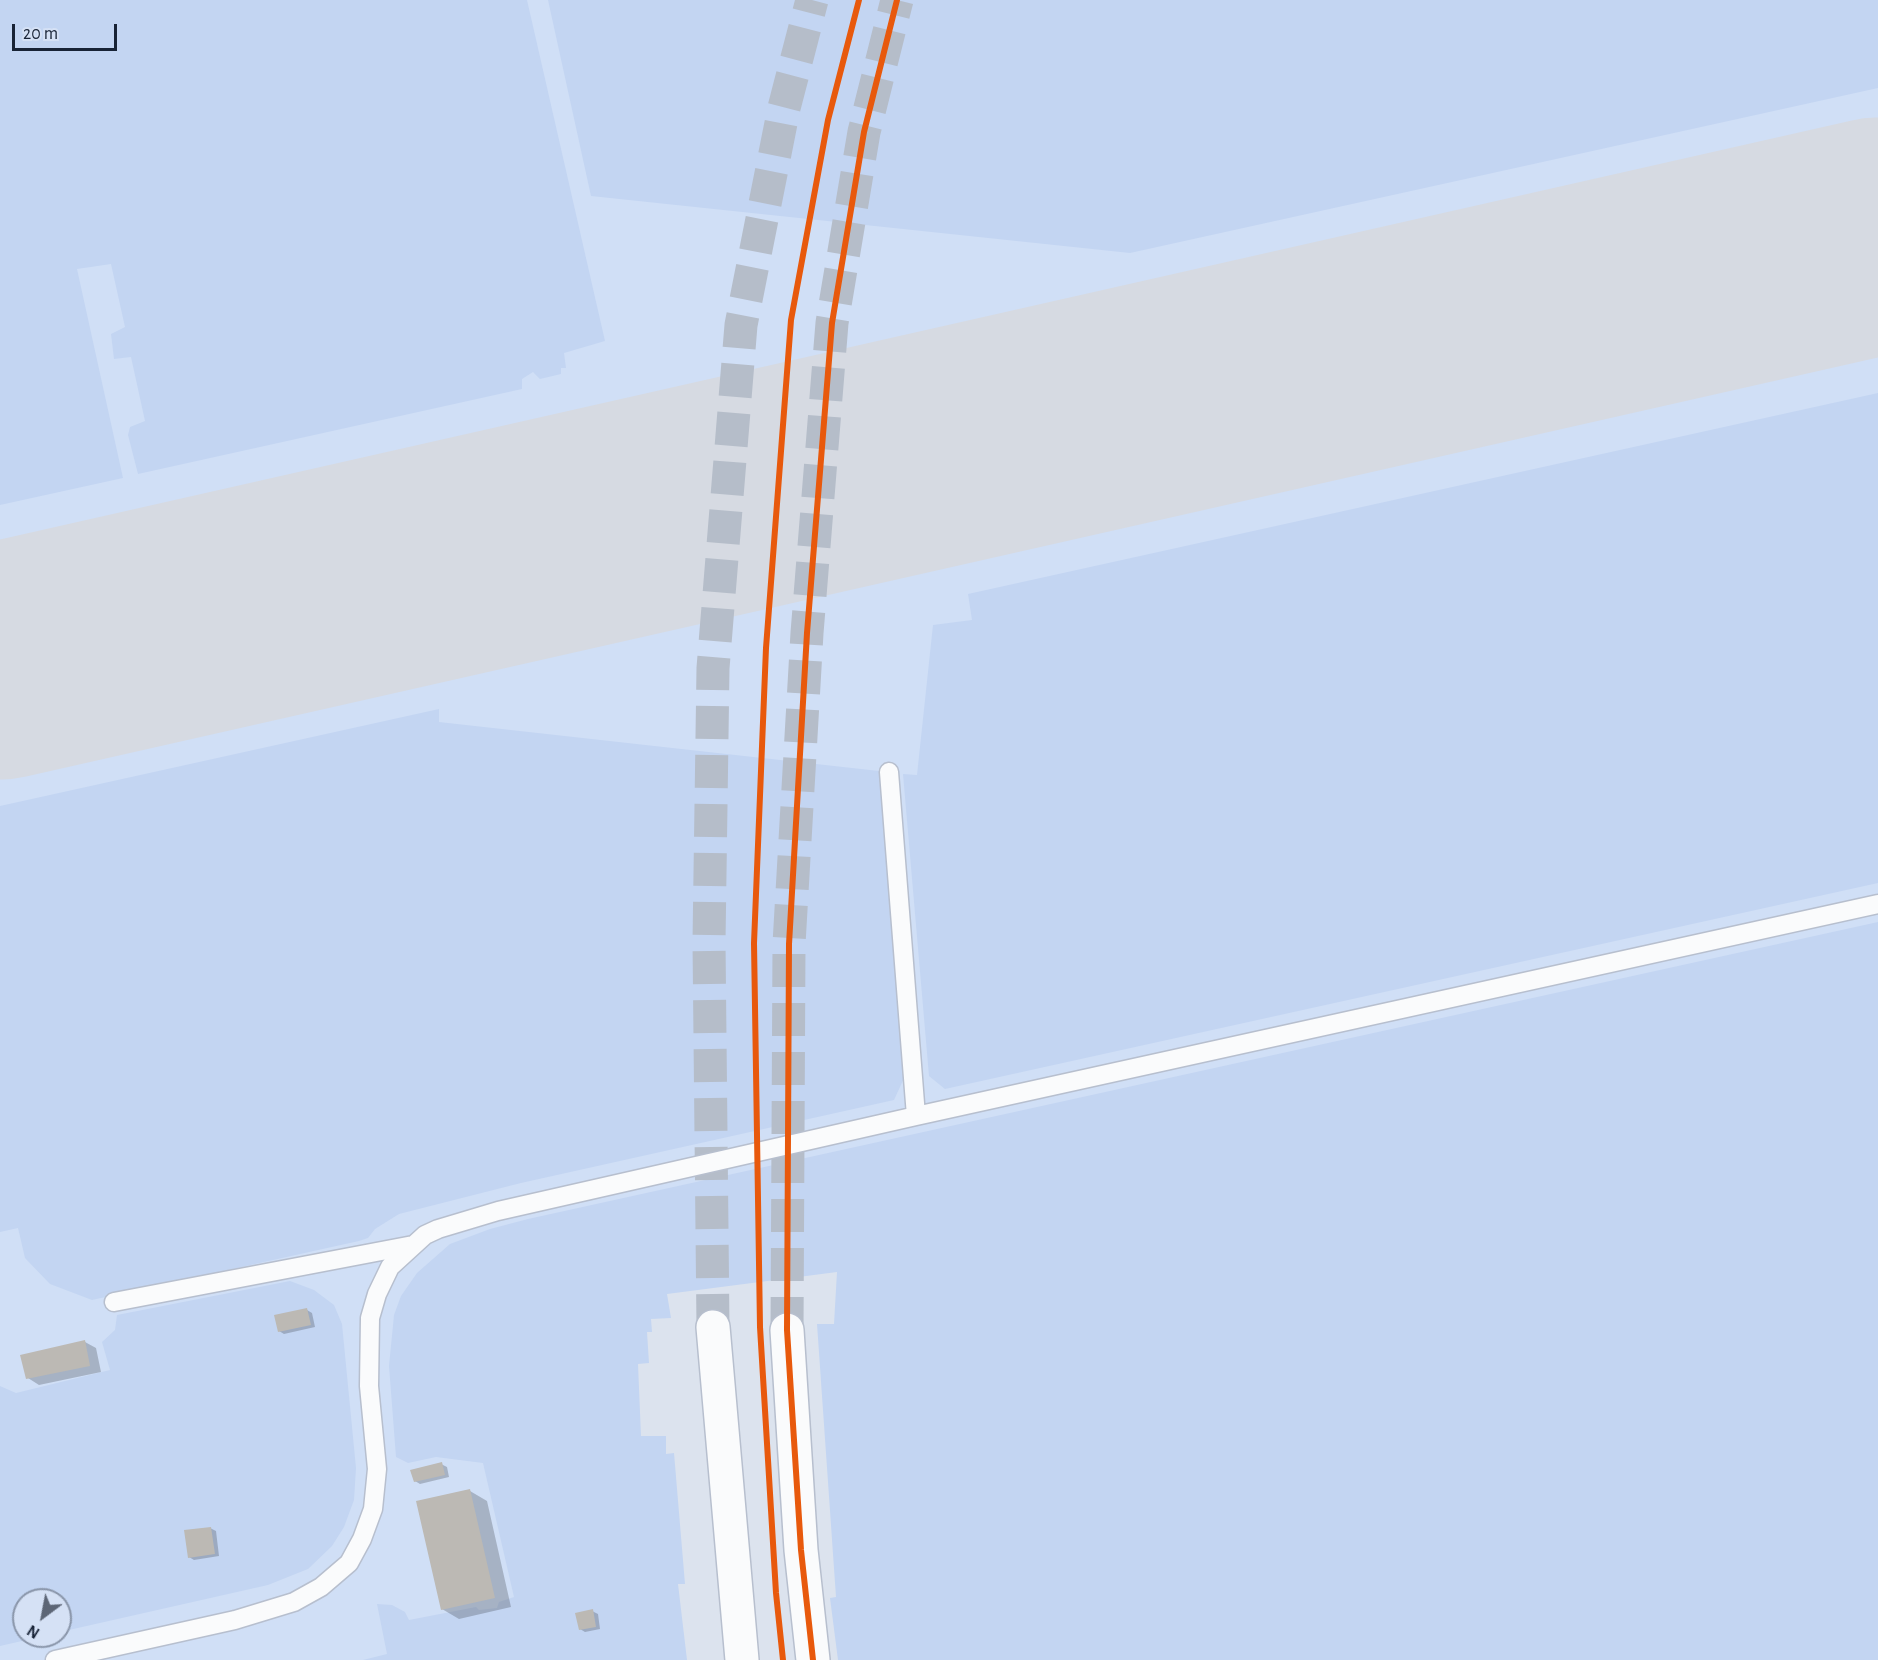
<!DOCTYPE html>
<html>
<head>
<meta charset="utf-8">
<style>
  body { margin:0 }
  #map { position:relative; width:1878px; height:1660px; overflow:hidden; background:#dce3ee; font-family:"Alegreya Sans",sans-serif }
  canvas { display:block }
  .north { position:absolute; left:12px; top:1588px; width:60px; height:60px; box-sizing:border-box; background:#d5e1f5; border:2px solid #8995a9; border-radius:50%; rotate:212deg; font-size:16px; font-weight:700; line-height:24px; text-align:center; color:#182336 }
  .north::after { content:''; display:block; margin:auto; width:21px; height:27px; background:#5d6676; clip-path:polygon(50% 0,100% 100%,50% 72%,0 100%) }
  .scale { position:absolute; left:12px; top:24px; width:105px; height:27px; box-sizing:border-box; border:3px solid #182336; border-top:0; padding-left:8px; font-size:18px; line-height:21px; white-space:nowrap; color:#182336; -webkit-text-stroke:4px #d5e1f5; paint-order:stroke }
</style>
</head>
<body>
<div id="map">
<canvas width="1878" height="1660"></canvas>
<div class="north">N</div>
<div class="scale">20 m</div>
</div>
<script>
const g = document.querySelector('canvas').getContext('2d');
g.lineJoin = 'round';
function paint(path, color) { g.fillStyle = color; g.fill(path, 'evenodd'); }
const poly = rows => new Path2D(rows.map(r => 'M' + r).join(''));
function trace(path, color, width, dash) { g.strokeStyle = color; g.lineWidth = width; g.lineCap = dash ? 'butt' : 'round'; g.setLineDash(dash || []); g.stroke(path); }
paint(poly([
  [0,0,1878,0,1878,1047,575,1305,508,1660,0,1660],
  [24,1600,60,1600,60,1636,24,1636]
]), '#d0dff6');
paint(poly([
  [0,0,527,0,605,341,564,353,566,368,561,368,561,374,540,379,533,372,522,379,522,389,138,474,128,435,130,427,145,421,131,357,114,359,111,334,125,327,111,264,77,269,123,478,0,505],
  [548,0,1878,0,1878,88,1130,253,591,196],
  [1878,393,1878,883,945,1089,929,1076,903,774,917,775,933,625,972,620,968,594],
  [439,709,439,722,879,771,891,882,905,1076,894,1100,521,1183,399,1214,375,1229,368,1238,359,1241,92,1300,50,1284,25,1258,18,1228,0,1232,0,806],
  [1878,922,1878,1660,838,1660,830,1598,836,1597,817,1324,834,1324,837,1272,667,1294,671,1318,651,1319,652,1332,647,1332,649,1363,638,1364,641,1436,666,1436,666,1454,674,1453,685,1584,678,1584,687,1660,363,1660,387,1654,377,1604,392,1605,405,1612,409,1620,476,1607,479,1610,497,1608,499,1602,514,1597,483,1463,436,1457,408,1463,396,1457,389,1366,394,1315,401,1296,417,1273,450,1244,490,1229,528,1219],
  [290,1281,314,1290,334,1305,342,1324,356,1468,354,1500,344,1527,332,1546,308,1569,268,1585,60,1632,60,1600,24,1600,24,1636,44,1636,0,1646,0,1386,16,1393,110,1370,102,1342,115,1330,117,1315]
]), '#c3d5f2');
paint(poly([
  [307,1310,312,1313,315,1327,284,1334,279,1331],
  [85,1342,96,1348,101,1372,39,1385,28,1378],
  [441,1464,447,1467,449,1477,420,1484,415,1481],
  [470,1491,487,1501,511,1607,459,1619,442,1609],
  [210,1528,216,1531,219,1556,194,1560,189,1557],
  [592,1611,598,1614,600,1629,585,1632,580,1629]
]), '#0003');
trace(poly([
  [0,661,1878,236]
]), '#d6dae2', 237);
paint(poly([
  [307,1308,311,1325,278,1332,274,1315],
  [85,1340,90,1366,26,1379,20,1355],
  [442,1462,445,1475,414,1482,410,1470],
  [470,1489,495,1598,441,1610,416,1501],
  [211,1527,215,1554,188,1558,184,1530],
  [593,1609,596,1627,579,1630,575,1613]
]), '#bcb9b4');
trace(poly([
  [787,1330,789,944,807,633,832,323,864,132,897,0]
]), '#b5bdc9', 33, [33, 16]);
trace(poly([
  [713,1327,709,942,713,668,741,325,784,108,812,0]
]), '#b5bdc9', 33, [33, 16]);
const service = poly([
  [889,772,916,1116],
  [114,1302,413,1245],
  [55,1660,235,1620,294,1602,321,1587,349,1563,362,1539,373,1509,377,1469,369,1386,370,1318,377,1294,390,1267,425,1235,438,1229,498,1211,916,1116,1878,904]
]);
const tertiary = poly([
  [787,1330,801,1550,813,1660]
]);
const primary = poly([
  [713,1327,742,1660]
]);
trace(service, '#b7bfce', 21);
trace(tertiary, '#b7bfce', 36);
trace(primary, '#b7bfce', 36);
trace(service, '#fafbfc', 18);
trace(tertiary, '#fafbfc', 33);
trace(primary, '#fafbfc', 33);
trace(poly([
  [783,1660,776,1593,760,1327,754,943,766,648,791,320,828,120,859,0],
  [813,1660,801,1550,787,1330,789,944,807,633,832,323,864,132,897,0]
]), '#e8590c', 6);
</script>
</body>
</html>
